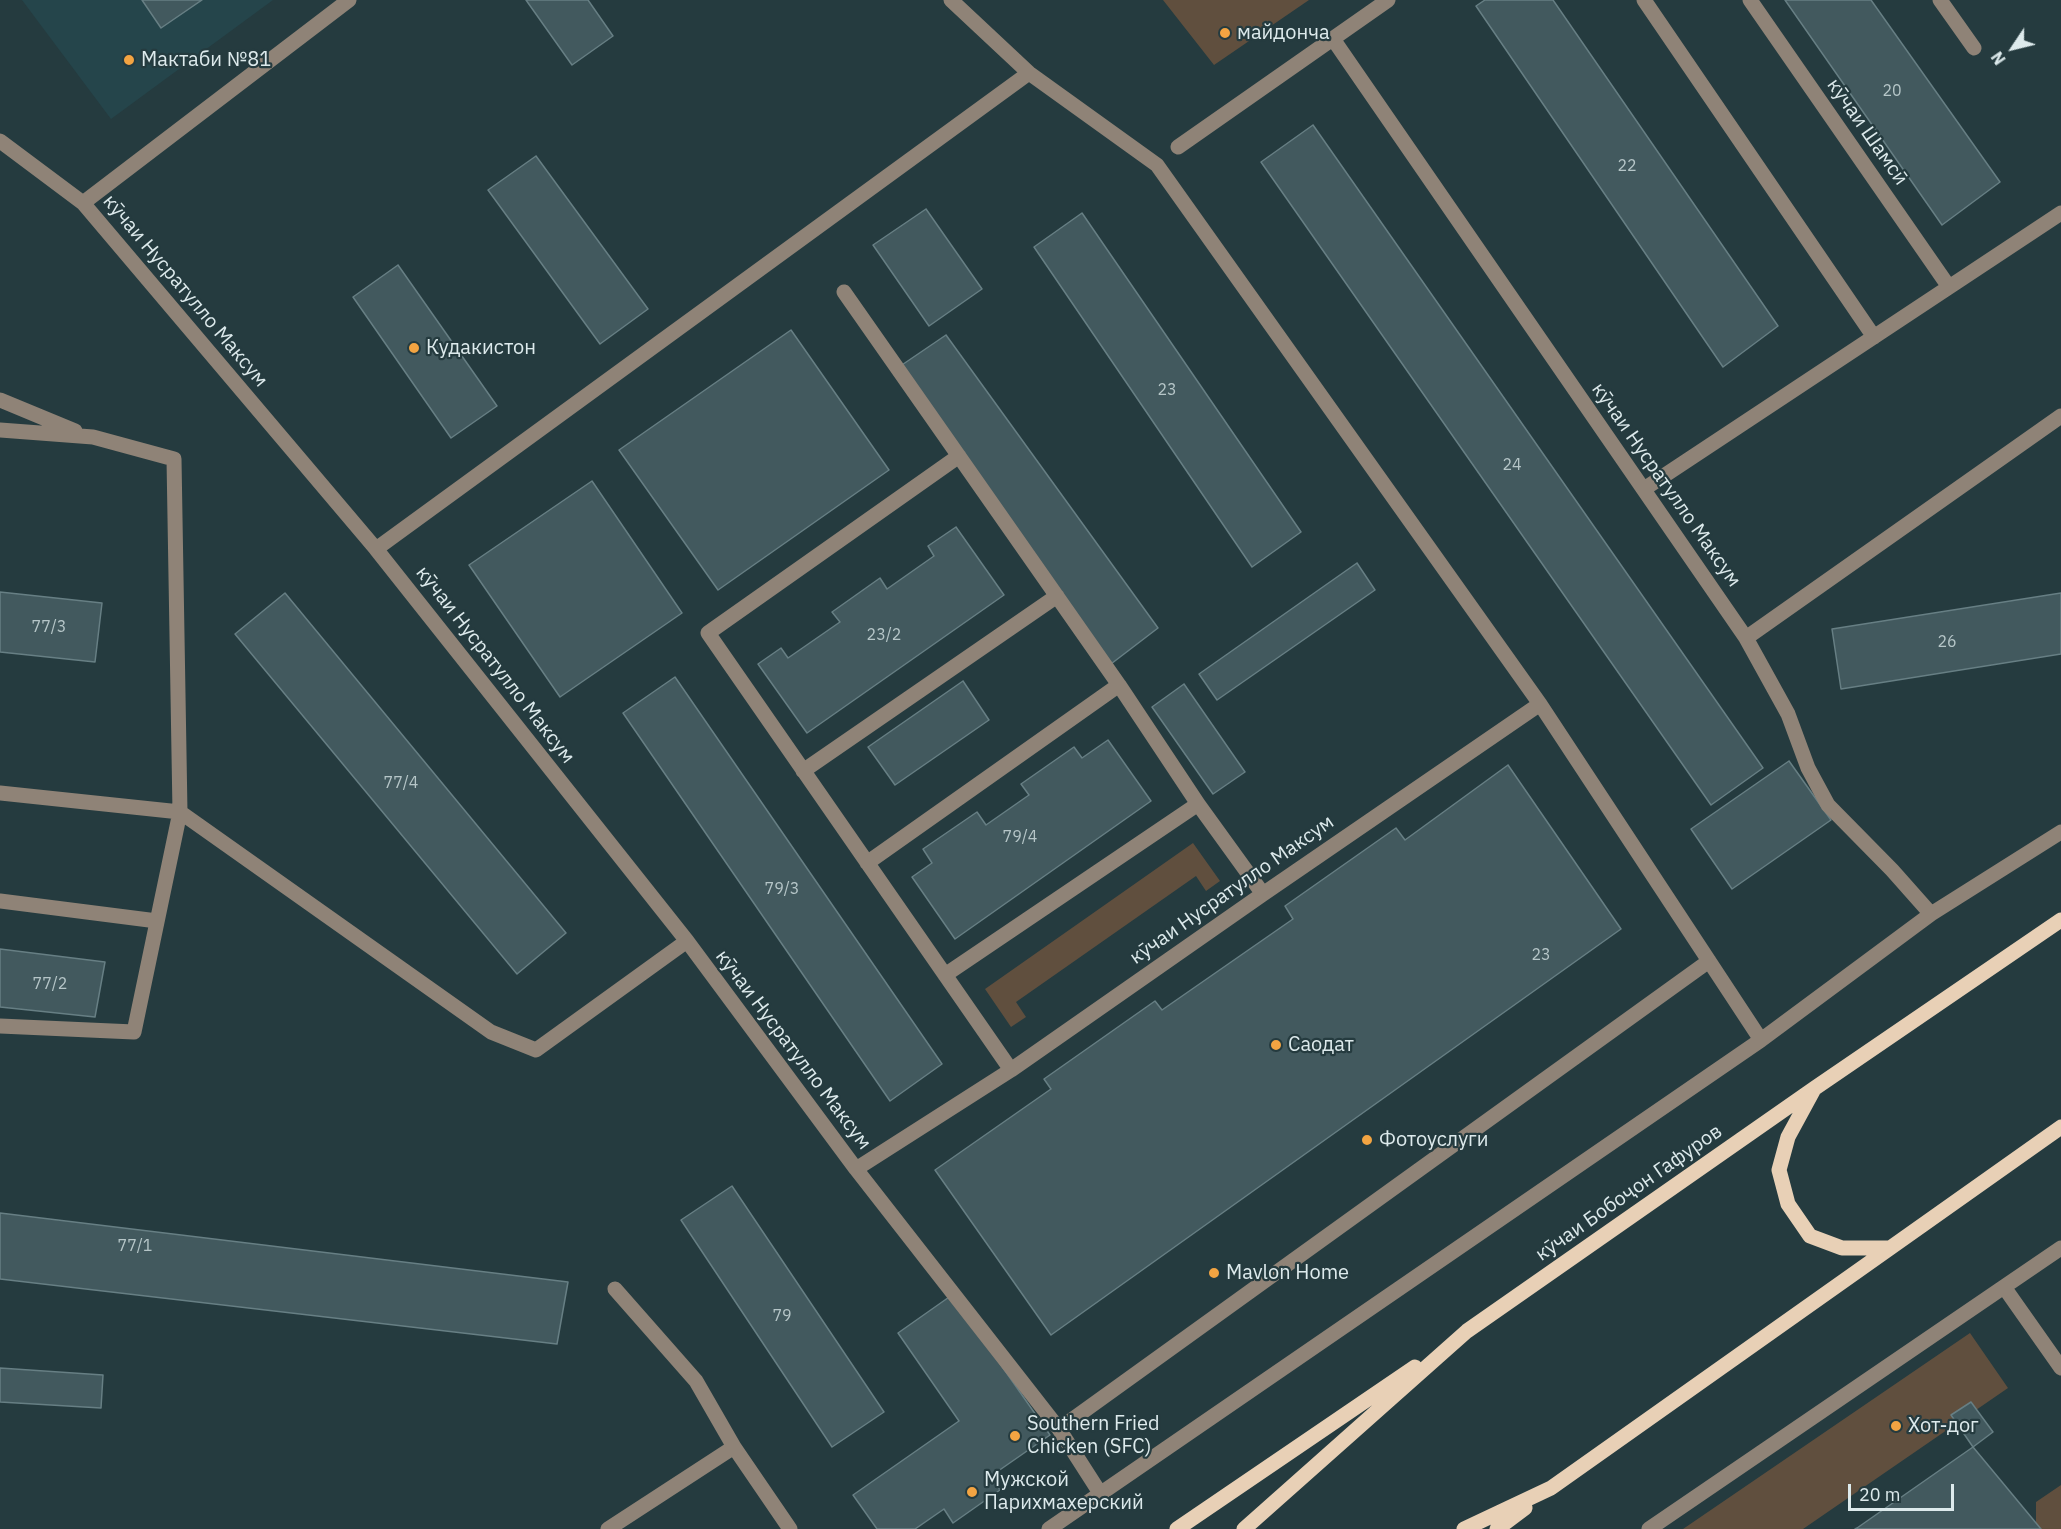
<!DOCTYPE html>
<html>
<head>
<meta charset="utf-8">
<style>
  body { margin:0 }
  #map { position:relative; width:2061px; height:1529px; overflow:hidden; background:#253b3f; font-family:"IBM Plex Sans",sans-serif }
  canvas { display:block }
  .north { position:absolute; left:1983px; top:18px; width:60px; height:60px; -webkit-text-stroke:4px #253b3f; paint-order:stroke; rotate:235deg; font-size:16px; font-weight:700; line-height:24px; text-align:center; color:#ddeaec }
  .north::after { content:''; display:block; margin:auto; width:21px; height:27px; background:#ddeaec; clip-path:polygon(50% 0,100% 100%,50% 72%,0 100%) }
  .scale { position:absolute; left:1848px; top:1484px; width:106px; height:27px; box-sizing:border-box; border:3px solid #ddeaec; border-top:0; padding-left:8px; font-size:18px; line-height:21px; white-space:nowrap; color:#ddeaec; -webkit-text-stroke:4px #253b3f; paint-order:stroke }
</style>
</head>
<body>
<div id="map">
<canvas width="2061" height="1529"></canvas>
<div class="north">N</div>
<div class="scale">20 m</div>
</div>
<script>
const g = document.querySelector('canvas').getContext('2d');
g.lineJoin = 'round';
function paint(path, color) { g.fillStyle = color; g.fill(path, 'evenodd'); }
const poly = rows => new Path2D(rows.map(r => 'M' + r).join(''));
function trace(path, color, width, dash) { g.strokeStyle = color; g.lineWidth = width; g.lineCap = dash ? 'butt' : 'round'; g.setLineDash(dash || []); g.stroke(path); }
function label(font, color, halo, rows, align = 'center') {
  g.font = font + ' "IBM Plex Sans",sans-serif'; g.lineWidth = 4.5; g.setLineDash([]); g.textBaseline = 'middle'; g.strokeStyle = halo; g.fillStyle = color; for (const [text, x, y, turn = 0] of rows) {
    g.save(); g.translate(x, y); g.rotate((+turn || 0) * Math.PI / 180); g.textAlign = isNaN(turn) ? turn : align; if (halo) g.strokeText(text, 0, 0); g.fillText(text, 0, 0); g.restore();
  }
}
paint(poly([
  [22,0,273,0,111,119]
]), '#25454b');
paint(poly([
  [1163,0,1309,0,1214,65],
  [1193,843,1220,881,1206,891,1196,876,1016,1002,1026,1017,1011,1027,985,989],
  [1970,1333,2008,1388,1803,1529,1683,1529],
  [2061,1485,2061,1529,2041,1529,2036,1523,2036,1502]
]), '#604f3e');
const building = poly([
  [142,0,202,0,161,28,142,0],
  [526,0,588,0,613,36,572,65,526,0],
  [1485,0,1553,0,1778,326,1723,367,1476,6,1485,0],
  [1785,0,1871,0,2000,182,1942,225,1785,0],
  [1313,125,1763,768,1711,805,1261,162,1313,125],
  [536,156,648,309,600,344,488,190,536,156],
  [926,209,982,289,929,326,873,245,926,209],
  [1082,213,1301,532,1252,567,1034,247,1082,213],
  [398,265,497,406,451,438,353,297,398,265],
  [791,330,889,470,718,590,619,450,791,330],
  [946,335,1158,628,1107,667,893,371,946,335],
  [592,481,682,613,560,697,469,565,592,481],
  [956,527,1004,595,807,733,758,664,781,648,788,658,840,622,832,612,880,578,887,589,934,556,928,546,956,527],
  [1357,563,1375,590,1217,700,1199,674,1357,563],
  [0,592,102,603,95,662,0,652,0,592],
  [285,593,566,933,517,974,235,634,285,593],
  [2061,593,2061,654,1841,689,1832,629,2061,593],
  [675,677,942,1064,890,1101,623,713,675,677],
  [963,681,989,720,895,785,868,747,963,681],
  [1184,684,1245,772,1213,794,1152,707,1184,684],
  [1108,740,1151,801,955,939,912,877,932,863,923,849,977,812,986,825,1029,795,1021,784,1074,747,1082,758,1108,740],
  [1789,761,1831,820,1732,889,1691,829,1789,761],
  [1508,765,1621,929,1051,1335,935,1170,1051,1089,1044,1079,1155,1001,1162,1010,1293,919,1285,906,1396,828,1405,840,1508,765],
  [0,949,105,962,95,1017,0,1007,0,949],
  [732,1186,884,1412,832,1447,681,1220,732,1186],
  [0,1213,568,1282,557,1344,0,1279,0,1213],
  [952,1295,1050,1435,991,1476,1000,1490,953,1523,944,1509,915,1529,877,1529,853,1495,959,1421,898,1333,952,1295],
  [0,1368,103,1375,101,1408,0,1402,0,1368],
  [1971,1402,1993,1432,1973,1447,1951,1415,1971,1402],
  [1973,1447,2041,1529,1855,1529,1857,1528,1973,1447]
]);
paint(building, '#42595e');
trace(building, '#677f84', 1.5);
trace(poly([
  [951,0,1029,73,1157,165,1540,704,1761,1040],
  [1644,0,1874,337],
  [1750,0,1949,287],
  [1940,0,1974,48],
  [1333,39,1746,638,2061,416],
  [0,141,83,203,376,549,687,941,856,1169,1059,1429,1100,1493],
  [1178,147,1388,0],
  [83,203,349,0],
  [844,292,1119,685],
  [0,400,75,431],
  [0,430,93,437,174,459,180,812,134,1032,0,1026],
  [959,456,708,633,1011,1070],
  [1644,489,2061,213],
  [376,549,1029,73],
  [1746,638,1788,714,1808,768,1828,805,1892,870,1931,914],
  [803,771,1057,596],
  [0,793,180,812,491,1032,536,1050,687,941],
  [867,863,1119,685,1198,804,1263,894],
  [0,901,157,921],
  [945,975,1198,804],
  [856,1169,1011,1070,1263,894,1540,704],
  [2004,1287,2061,1368],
  [1059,1429,1709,961],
  [734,1447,790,1529],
  [608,1529,734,1447,696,1381,615,1289],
  [1049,1529,1761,1040,1931,914,2061,832],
  [1649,1529,2061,1248]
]), '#8f8377', 15);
trace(poly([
  [1813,1091,1788,1137,1779,1170,1788,1204,1810,1236,1842,1248,1890,1248],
  [1177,1529,1415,1367],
  [1244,1529,1467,1331,1815,1088,2061,920],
  [1464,1529,1551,1488,2061,1127],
  [1497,1529,1525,1508]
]), '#e8d0b6', 15);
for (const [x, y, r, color] of [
  [1225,33,6,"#f3a442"],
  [129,60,6,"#f3a442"],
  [414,348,6,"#f3a442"],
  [1276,1045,6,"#f3a442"],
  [1367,1140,6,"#f3a442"],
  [1214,1273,6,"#f3a442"],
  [1896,1426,6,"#f3a442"],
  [1015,1436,6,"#f3a442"],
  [972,1492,6,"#f3a442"]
]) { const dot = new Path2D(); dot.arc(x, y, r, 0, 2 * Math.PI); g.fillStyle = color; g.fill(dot); trace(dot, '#253b3f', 2); }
label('16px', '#b6c6c8', null, [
  ["20",1892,91],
  ["22",1627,166],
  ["23",1167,390],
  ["24",1512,465],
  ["77/3",49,627],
  ["23/2",884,635],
  ["26",1947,642],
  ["77/4",401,783],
  ["79/4",1020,837],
  ["79/3",782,889],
  ["23",1541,955],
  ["77/2",50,984],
  ["77/1",135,1246],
  ["79",782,1316]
]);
label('20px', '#ddeaec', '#253b3f', [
  ["майдонча",1237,33],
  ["Мактаби №81",141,60],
  ["Кудакистон",426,348],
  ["Саодат",1288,1045],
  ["Фотоуслуги",1379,1140],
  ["Mavlon Home",1226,1273],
  ["Southern Fried",1027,1424],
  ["Chicken (SFC)",1027,1447],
  ["Хот-дог",1908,1426],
  ["Мужской",984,1480],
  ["Парихмахерский",984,1503]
], 'left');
label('20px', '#ddeaec', '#253b3f', [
  ["кӯчаи Шамсӣ",1867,132,55],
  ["кӯчаи Нусратулло Максум",185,291,50],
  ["кӯчаи Нусратулло Максум",1666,485,55],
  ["кӯчаи Нусратулло Максум",495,665,52],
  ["кӯчаи Нусратулло Максум",1232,890,-35],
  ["кӯчаи Нусратулло Максум",793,1050,53],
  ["кӯчаи Бобоҷон Гафуров",1629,1193,-35]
]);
</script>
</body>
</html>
